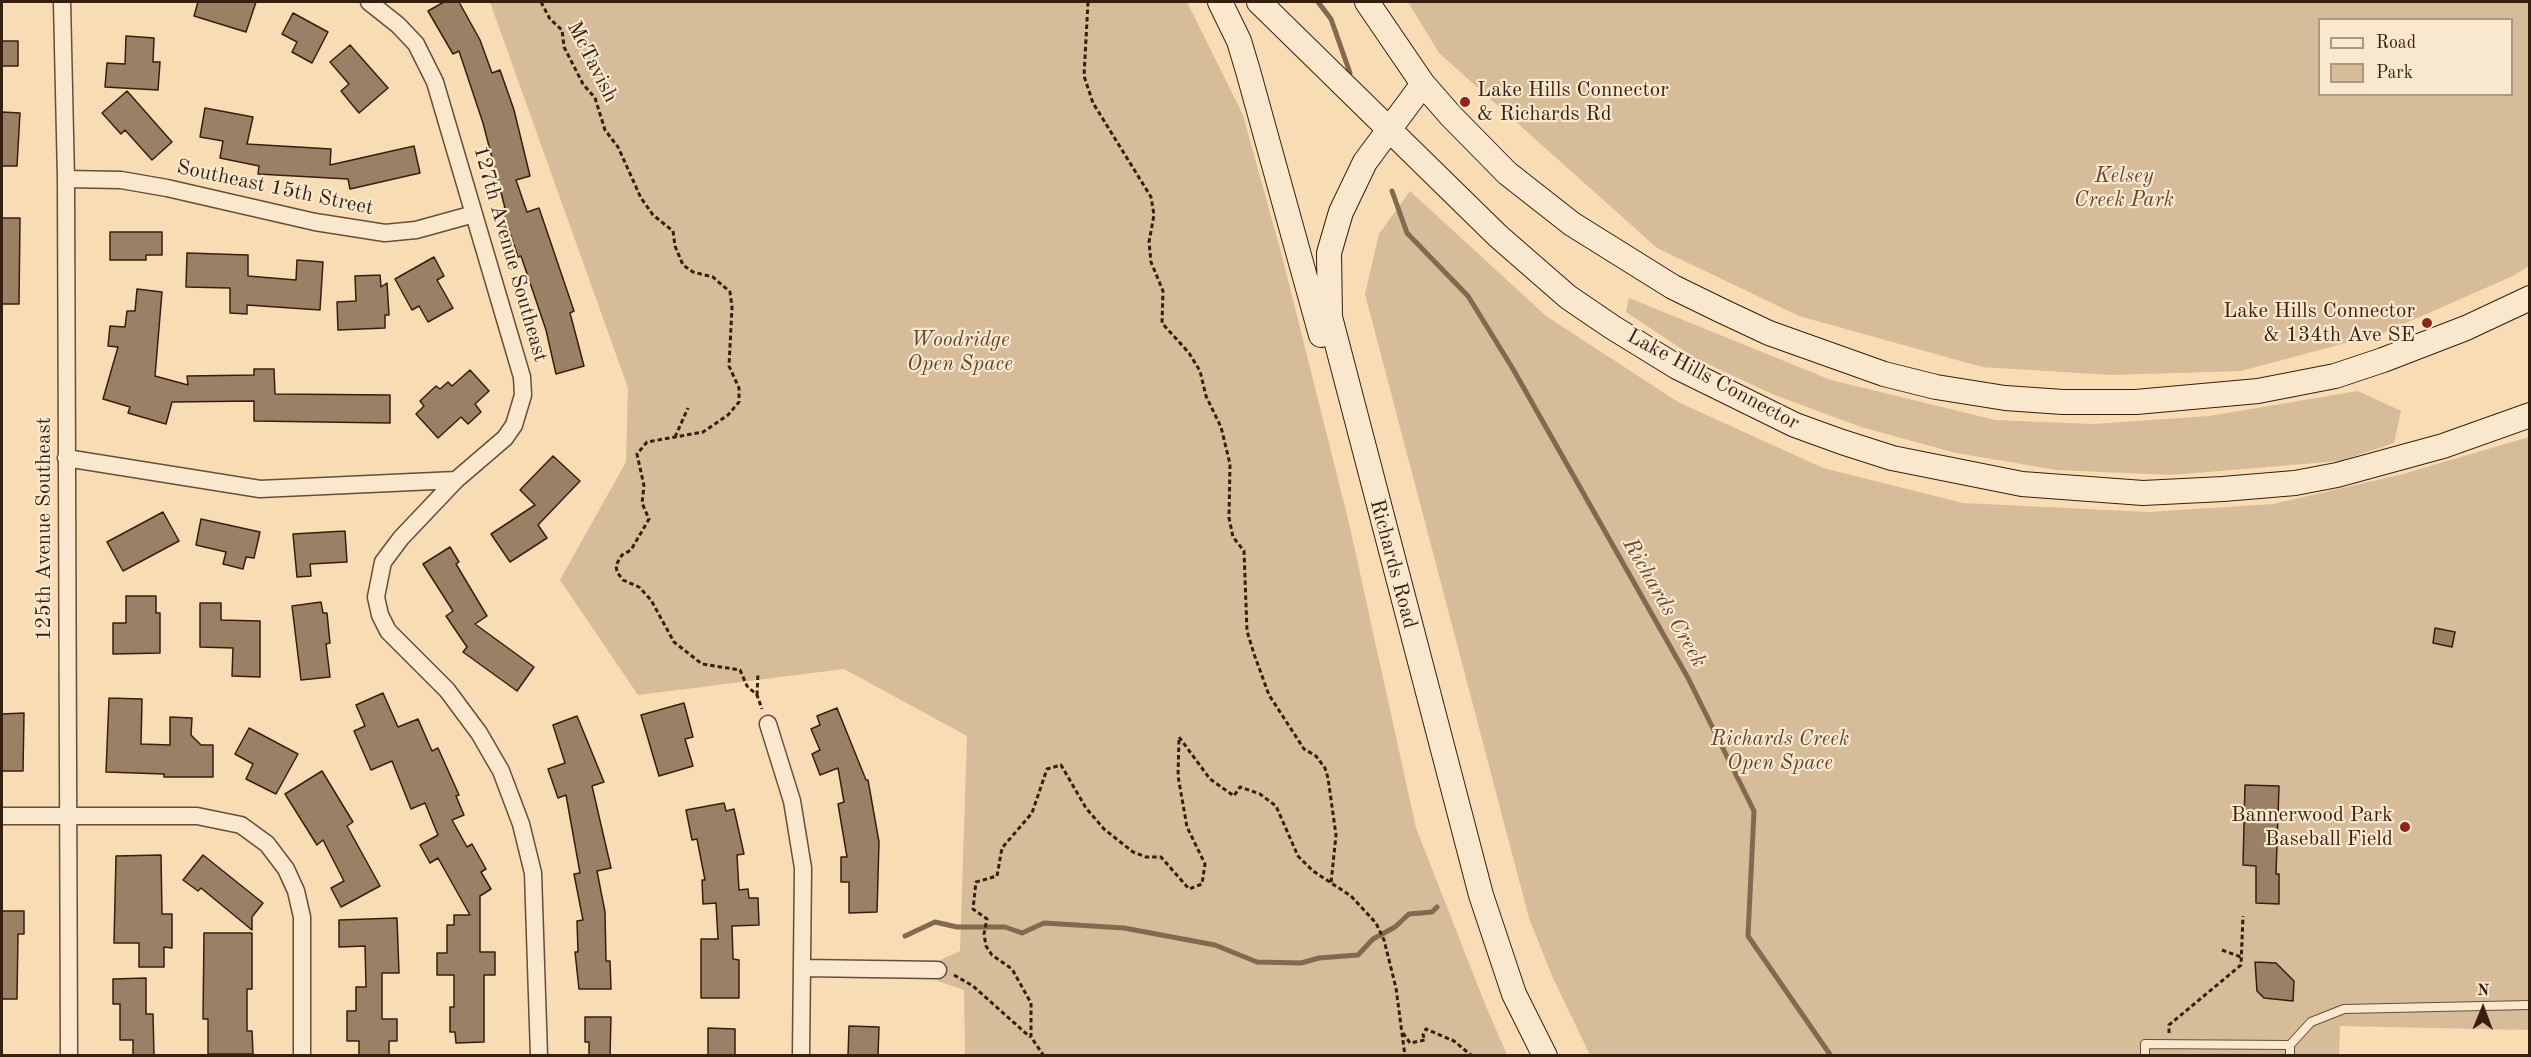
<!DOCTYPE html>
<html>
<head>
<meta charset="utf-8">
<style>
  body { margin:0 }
  #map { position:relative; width:2531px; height:1057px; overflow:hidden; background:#f7dcb4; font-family:"Old Standard TT",serif }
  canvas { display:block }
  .frame { position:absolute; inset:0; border:3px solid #361f0f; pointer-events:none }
  .legend { position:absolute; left:2318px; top:18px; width:195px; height:78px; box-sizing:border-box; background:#fae8ce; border:2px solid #ac9882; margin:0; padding:8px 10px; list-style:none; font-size:18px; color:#361f0f }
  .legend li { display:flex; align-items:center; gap:12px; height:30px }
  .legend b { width:30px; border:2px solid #ac9882 }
  .north { position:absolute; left:2453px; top:979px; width:60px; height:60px; -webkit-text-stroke:4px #fae8ce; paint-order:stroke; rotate:1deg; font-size:16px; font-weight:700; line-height:24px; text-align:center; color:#361f0f }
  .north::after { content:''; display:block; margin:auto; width:21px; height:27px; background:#361f0f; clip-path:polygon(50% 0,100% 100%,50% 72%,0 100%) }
</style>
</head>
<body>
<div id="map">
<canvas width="2531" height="1057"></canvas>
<div class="frame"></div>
<ul class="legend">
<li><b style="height:8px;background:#fae8ce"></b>Road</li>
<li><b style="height:16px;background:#d6bc98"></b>Park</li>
</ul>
<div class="north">N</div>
</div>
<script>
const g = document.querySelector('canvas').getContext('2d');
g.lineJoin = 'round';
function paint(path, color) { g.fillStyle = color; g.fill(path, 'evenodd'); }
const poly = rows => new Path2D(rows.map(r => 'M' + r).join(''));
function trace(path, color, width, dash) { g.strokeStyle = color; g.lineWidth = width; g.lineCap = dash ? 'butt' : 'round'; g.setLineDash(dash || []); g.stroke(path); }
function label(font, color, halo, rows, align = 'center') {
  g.font = font + ' "Old Standard TT",serif'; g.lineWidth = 4.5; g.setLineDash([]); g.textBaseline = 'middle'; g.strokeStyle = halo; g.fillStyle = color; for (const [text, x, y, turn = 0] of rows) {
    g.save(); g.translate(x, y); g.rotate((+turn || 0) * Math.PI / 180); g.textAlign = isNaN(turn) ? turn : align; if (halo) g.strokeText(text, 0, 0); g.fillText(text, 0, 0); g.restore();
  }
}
paint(poly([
  [490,2,1187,2,1243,115,1282,256,1349,523,1416,828,1485,1004,1507,1055,965,1055,964,990,938,981,940,960,960,951,967,736,844,669,638,695,560,580,626,462,628,388],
  [1408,2,2529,2,2529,266,2513,276,2383,333,2241,371,2111,375,1982,367,1799,316,1657,248,1439,53],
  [2320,20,2512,20,2512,94,2320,94],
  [1410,191,1546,316,1678,402,1823,468,1963,503,2149,512,2273,504,2403,474,2529,437,2529,1030,2340,1026,2339,1056,1590,1055,1552,976,1529,918,1365,294,1379,234],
  [1629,298,1831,380,1995,420,2093,424,2209,416,2358,391,2401,411,2394,443,2340,461,2171,475,2057,470,1956,453,1861,427,1772,394,1695,358,1626,312]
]), '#d6bc98');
trace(poly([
  [1318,2,1331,19,1350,73],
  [1392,191,1407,233,1468,296,1513,369,1688,678,1754,811,1748,936,1831,1056],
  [905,936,935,922,957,927,1005,927,1022,933,1044,923,1124,928,1215,945,1257,962,1301,963,1319,958,1358,955,1373,939,1395,927,1409,914,1432,912,1437,907]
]), '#826a50', 5);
const building = poly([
  [198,2,256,2,246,32,194,16,198,2],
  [444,2,459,2,480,40,492,73,500,70,514,110,530,176,516,180,527,212,539,208,574,311,570,313,584,366,556,374,546,330,521,256,518,257,502,209,505,208,483,123,459,51,453,54,428,11,444,2],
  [293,13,328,32,312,63,292,52,297,42,282,34,293,13],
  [126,36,154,38,153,62,160,62,158,90,105,87,107,63,125,64,126,36],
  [2,41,18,41,18,66,2,66,2,41],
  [350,45,388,88,359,113,341,91,349,84,330,62,350,45],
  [127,91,172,142,152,160,125,130,121,134,102,113,127,91],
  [205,108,253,117,247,144,331,149,330,165,414,146,420,173,350,189,348,179,258,174,259,166,220,158,223,141,200,137,205,108],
  [2,112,20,113,17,166,2,166,2,112],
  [2,218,20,218,19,304,2,304,2,218],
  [110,232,162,232,162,255,146,255,146,260,110,260,110,232],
  [187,253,248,255,248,276,296,280,297,260,323,262,320,310,247,305,247,314,230,313,230,288,186,287,187,253],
  [434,257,444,276,437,280,453,308,428,322,419,306,412,310,395,279,434,257],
  [380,275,381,287,387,283,389,315,385,315,385,328,338,330,337,302,356,301,355,276,380,275],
  [137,289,162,292,155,376,188,385,187,376,254,375,254,369,274,369,275,394,390,395,390,423,254,421,254,401,172,402,166,424,128,413,130,407,103,399,118,347,108,346,110,326,125,327,127,311,135,311,137,289],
  [470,370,489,391,475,404,481,412,468,424,461,417,438,438,416,414,424,406,420,401,436,386,440,389,448,382,452,386,470,370],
  [553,456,580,481,538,525,547,538,510,562,491,534,535,505,520,490,553,456],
  [163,512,179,541,123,571,107,542,163,512],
  [201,519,260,532,254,558,246,557,243,569,223,564,226,552,196,545,201,519],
  [345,531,347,562,310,564,311,576,297,577,293,534,345,531],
  [450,547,459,562,456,564,487,616,475,624,534,667,517,691,463,652,467,647,446,616,453,611,423,564,450,547],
  [126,596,156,596,156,613,160,613,160,653,113,654,113,623,126,623,126,596],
  [321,602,323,613,327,613,330,643,326,644,330,677,301,680,292,606,321,602],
  [200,603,221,603,221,620,260,621,260,677,232,676,233,648,200,647,200,603],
  [2435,628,2455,632,2452,647,2433,643,2435,628],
  [383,693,398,727,418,719,432,751,438,748,459,795,456,796,464,815,452,820,467,847,472,844,486,869,481,872,491,889,480,896,480,952,495,952,495,975,484,975,484,1042,456,1043,455,1032,450,1032,450,1007,454,1007,454,975,437,975,437,953,447,953,447,925,454,925,454,915,470,915,438,858,430,863,420,845,438,835,425,803,411,809,392,761,371,770,354,731,365,726,356,705,383,693],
  [109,698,142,699,141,744,170,745,170,717,192,718,191,735,201,745,213,745,213,777,164,777,164,774,106,772,109,698],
  [684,703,693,737,685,739,693,766,659,776,641,715,684,703],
  [837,708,866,780,868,780,879,842,877,912,849,913,849,882,841,882,841,857,847,857,838,804,844,802,838,768,820,775,812,754,820,750,811,729,820,725,817,716,837,708],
  [24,713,23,771,2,771,2,714,24,713],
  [577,716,604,782,592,786,611,868,597,871,605,912,606,961,610,961,611,989,579,989,575,952,578,952,577,921,583,920,574,874,580,873,566,795,558,798,548,769,565,763,553,725,577,716],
  [249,728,298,754,276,794,246,779,253,764,235,754,249,728],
  [322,771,353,822,347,826,380,886,341,907,331,888,344,881,323,840,317,845,285,794,322,771],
  [2245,785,2279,786,2276,874,2279,874,2279,904,2256,903,2256,866,2243,865,2245,785],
  [724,803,726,811,734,809,744,854,737,855,739,890,748,889,749,898,758,898,759,925,732,926,733,959,739,960,739,998,701,998,701,939,718,939,716,903,703,904,702,880,705,880,697,839,692,840,686,810,724,803],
  [161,855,162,914,172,914,172,948,164,947,164,967,139,967,139,943,114,943,116,856,161,855],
  [203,855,263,903,252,917,252,930,201,888,198,891,183,880,203,855],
  [2,911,24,911,24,934,18,934,17,999,2,999,2,911],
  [397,918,399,973,382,973,382,1019,397,1019,397,1041,389,1041,389,1056,359,1056,359,1041,347,1041,347,1011,356,1011,356,987,366,987,365,946,339,947,339,920,397,918],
  [204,933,252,933,252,989,247,989,247,1031,252,1031,253,1054,208,1054,208,1019,203,1019,204,933],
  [2255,962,2276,963,2294,981,2293,1001,2264,998,2257,991,2255,962],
  [146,978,146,1014,153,1014,154,1056,133,1056,133,1040,120,1040,120,1004,113,1004,113,979,146,978],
  [585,1017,611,1017,610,1056,589,1056,589,1042,585,1042,585,1017],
  [849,1026,879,1027,878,1056,848,1056,849,1026],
  [708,1028,735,1029,735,1056,708,1056,708,1028]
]);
paint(building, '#9a8165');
trace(building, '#361f0f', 1.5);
const lane = poly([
  [2145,1056,2145,1044,2290,1045],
  [2290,1056,2290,1045,2311,1022,2344,1009,2530,1005]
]);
const street = poly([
  [62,2,66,179,69,1056],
  [369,2,398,25,416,44,435,82,522,377,523,395,514,425,505,438,456,480,401,538,383,562,376,597,380,615,388,631,447,690,479,733,501,771,521,824,533,873,539,1056],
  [66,179,121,180,167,188,315,222,385,233,416,230,474,214],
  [66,458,260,489,456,480],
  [768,724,792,801,803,868,801,1056],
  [2,816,197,816,241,825,267,844,286,869,296,891,302,917,302,1056],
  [803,968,938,970]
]);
const secondary = poly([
  [1220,2,1239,41,1248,71,1321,335],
  [1259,2,1498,236,1568,297,1612,327,1677,367,1795,425,1842,442,1892,458,2022,484,2143,493,2223,489,2295,483,2337,475,2443,446,2530,415],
  [1367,2,1423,84,1451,116,1507,173,1572,224,1673,287,1720,310,1769,333,1884,374,1936,387,2005,398,2063,402,2136,402,2258,391,2335,376,2383,360,2466,328,2530,298],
  [1423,84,1365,162,1341,212,1329,253,1330,317,1481,895,1514,994,1545,1056]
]);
trace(lane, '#664e38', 10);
trace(street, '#664e38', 19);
trace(secondary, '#361f0f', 26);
trace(poly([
  [541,2,550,19,562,30,564,47,583,84,595,98,605,130,618,147,641,198,653,215,673,231,675,246,683,265,693,272,713,277,730,292,732,307,729,366,739,388,739,402,728,415,703,432,647,442,637,454,644,486,642,503,649,519,631,550,622,555,616,565,617,572,623,580,639,587,651,600,674,642,702,664,740,670,747,686,757,695,762,709],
  [1088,2,1084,76,1093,103,1151,197,1154,215,1149,242,1151,262,1163,291,1162,323,1189,353,1200,371,1206,396,1221,427,1230,464,1229,518,1233,537,1244,551,1247,631,1254,654,1269,695,1304,749,1316,756,1325,768,1328,778,1336,835,1331,883],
  [675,437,688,408],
  [757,695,758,673],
  [2222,950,2241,957],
  [954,975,973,986,1030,1037],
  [1403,1033,1410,1043,1425,1040,1423,1035,1426,1029,1454,1041,1472,1056],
  [2169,1033,2169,1025,2241,965,2243,916],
  [1044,1056,1031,1037,1031,1003,1012,969,992,955,986,946,984,934,987,919,973,909,976,882,997,876,1002,848,1032,813,1047,769,1061,765,1086,808,1104,829,1133,852,1146,857,1161,857,1189,889,1202,884,1205,864,1187,827,1178,776,1179,737,1210,779,1234,796,1240,787,1260,794,1276,806,1298,856,1313,871,1351,896,1376,923,1384,940,1396,988,1405,1056]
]), '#361f0f', 3, [4.5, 3]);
trace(lane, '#fae8ce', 8);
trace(street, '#fae8ce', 16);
trace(secondary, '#fae8ce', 24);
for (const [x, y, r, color] of [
  [1465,102,6,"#8f2418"],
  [2427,323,6,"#8f2418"],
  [2405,827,6,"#8f2418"]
]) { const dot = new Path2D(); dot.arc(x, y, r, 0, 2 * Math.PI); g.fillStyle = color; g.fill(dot); trace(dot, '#fae8ce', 2); }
label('21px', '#361f0f', '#fae8ce', [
  ["McTavish",592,62,63],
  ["Southeast 15th Street",275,188,12],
  ["127th Avenue Southeast",510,254,74],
  ["Lake Hills Connector",1713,380,28],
  ["125th Avenue Southeast",44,529,-90],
  ["Richards Road",1393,564,75]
]);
label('21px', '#361f0f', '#fae8ce', [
  ["Lake Hills Connector",1477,90,"left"],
  ["& Richards Rd",1477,114,"left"],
  ["Lake Hills Connector",2415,311],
  ["& 134th Ave SE",2415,335],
  ["Bannerwood Park",2393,815],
  ["Baseball Field",2393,839]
], 'right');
label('italic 21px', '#5e4631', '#fae8ce', [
  ["Kelsey",2124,176],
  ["Creek Park",2124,200],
  ["Woodridge",960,340],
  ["Open Space",960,364],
  ["Richards Creek",1780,739],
  ["Open Space",1780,763]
]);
label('italic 22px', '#624b35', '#fae8ce', [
  ["Richards Creek",1664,603,60]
]);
</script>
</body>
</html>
